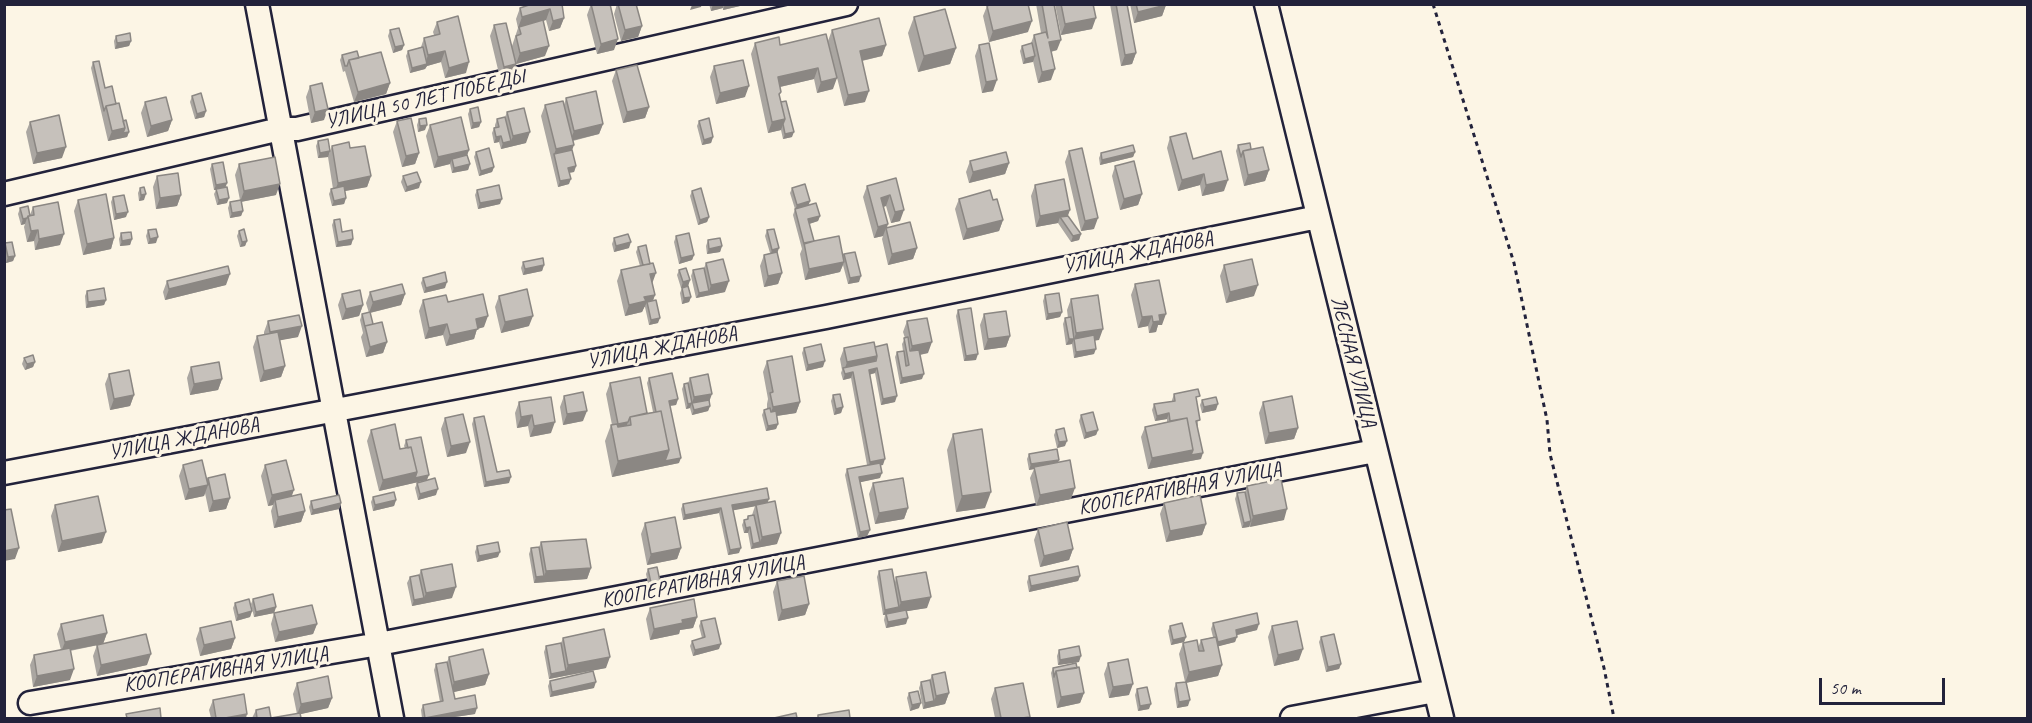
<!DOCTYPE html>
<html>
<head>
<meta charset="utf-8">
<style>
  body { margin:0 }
  #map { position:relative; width:2032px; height:723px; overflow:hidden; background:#fcf5e5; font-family:Caveat,sans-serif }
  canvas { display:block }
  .frame { position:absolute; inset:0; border:6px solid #22223b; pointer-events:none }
  .scale { position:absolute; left:1819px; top:678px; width:126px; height:27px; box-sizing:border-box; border:3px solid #22223b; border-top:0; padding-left:8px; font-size:18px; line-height:21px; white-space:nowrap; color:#22223b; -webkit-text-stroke:4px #fcf5e5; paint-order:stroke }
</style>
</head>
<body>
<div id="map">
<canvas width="2032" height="723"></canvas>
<div class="frame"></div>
<div class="scale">50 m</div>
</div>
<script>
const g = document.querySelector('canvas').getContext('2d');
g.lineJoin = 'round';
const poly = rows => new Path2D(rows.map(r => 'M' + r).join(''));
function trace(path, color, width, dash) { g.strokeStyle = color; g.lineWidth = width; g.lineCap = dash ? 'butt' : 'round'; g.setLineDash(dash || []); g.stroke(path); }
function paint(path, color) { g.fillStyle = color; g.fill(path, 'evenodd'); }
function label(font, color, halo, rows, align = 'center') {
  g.font = font + ' Caveat,sans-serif'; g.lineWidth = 6; g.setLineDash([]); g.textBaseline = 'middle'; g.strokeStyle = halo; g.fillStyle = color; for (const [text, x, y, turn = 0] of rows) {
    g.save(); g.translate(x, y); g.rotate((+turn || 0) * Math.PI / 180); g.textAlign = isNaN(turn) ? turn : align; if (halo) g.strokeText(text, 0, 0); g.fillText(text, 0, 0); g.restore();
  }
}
const minor = poly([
  [257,4,392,718],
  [1266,4,1442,718],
  [4,194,280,129,297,129,846,4],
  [4,473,826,317,1318,217],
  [30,703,379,644,1375,451],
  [1292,718,1435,691]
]);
trace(minor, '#22223b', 27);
trace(poly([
  [1433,4,1514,263,1547,420,1550,454,1604,668,1614,718]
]), '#22223b', 3, [4.5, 4.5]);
trace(minor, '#fcf5e5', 22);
paint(poly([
  [562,4,564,18,560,28,549,31,546,20,543,21,545,56,516,64,512,50,516,64,512,75,500,78,490,36,494,25,512,46,518,28,516,19,520,8],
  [591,4,614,50,597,54,587,15],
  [617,4,636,4,642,26,638,37,621,41,614,14],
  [709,4,741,4,740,6,723,10,723,8,711,11],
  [1036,4,1054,4,1057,50,1051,52,1051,80,1038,83,1033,61,1023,64,1020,51,1022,46,1031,43,1034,35,1041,33],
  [1055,4,1093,4,1092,29,1061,35],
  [1110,4,1127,4,1136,53,1132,64,1121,66],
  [1130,4,1165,4,1166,5,1162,16,1134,23],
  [987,6,1028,32,989,42,983,16],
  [914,17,956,48,950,64,918,72,908,33],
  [437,22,466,73,445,78,441,62,427,66,425,69,410,73,406,56,408,51,421,47,424,38,434,35,433,32],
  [390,30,404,45,402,50,393,53,388,36],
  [832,30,886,45,882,56,862,61,865,102,844,106,828,41],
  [826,34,833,89,817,93,814,79,780,87,781,92,779,97,792,137,783,139,781,130,768,133,751,54,755,43,780,45],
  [116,36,131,41,129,46,115,49,114,41],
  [979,45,993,91,982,93,975,56],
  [342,55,359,58,390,83,386,94,354,102,345,71,343,72,340,60],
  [93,62,105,88,116,104,123,121,129,132,127,137,108,141,91,68],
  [714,66,745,97,716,104,710,77],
  [616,70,649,107,645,118,623,123,612,81],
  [310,86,324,120,311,123,306,97],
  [192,96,206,111,204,117,195,119,190,102],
  [566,98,603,124,599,134,573,141,572,150,576,166,574,172,569,173,569,184,558,187,541,116,545,105,564,105],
  [145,102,172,120,168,131,147,137,141,113],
  [470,109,481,122,479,127,471,129,468,114],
  [507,112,526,143,501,149,499,142,494,143,492,133,494,128,495,127,495,125,497,119,505,117],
  [419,119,425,130,418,132,417,125],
  [397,121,419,153,415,164,402,167,393,132],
  [699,121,713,137,711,143,702,145,697,126],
  [30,122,62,158,33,164,26,132],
  [430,125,469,150,467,155,470,164,468,170,452,173,450,164,434,168,426,136],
  [1170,137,1193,159,1224,191,1202,196,1200,185,1178,191,1167,148],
  [318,141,330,151,328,157,318,158,316,146],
  [1238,145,1269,170,1265,181,1244,186,1236,151],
  [332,146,350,148,371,176,367,187,345,191,346,198,344,204,332,206,329,194,331,189,333,189,328,157],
  [1069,151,1094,229,1081,231,1065,162],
  [476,152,494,167,492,172,479,176,474,157],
  [1135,152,1133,157,1100,165,1099,158,1101,153],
  [970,161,1009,163,1005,174,969,183,966,172],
  [212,164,227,183,225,187,227,203,217,205,214,194,216,190,214,190,210,169],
  [239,164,276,195,241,202,243,211,241,216,230,218,228,208,230,202,240,200,235,175],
  [1115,166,1142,194,1138,205,1120,210,1112,176],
  [157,176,181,195,177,206,156,209,153,187],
  [403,176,419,188,405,192,401,182],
  [896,178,900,221,891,223,886,206,883,207,887,228,917,248,913,259,888,265,882,239,883,236,874,238,863,197,867,186],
  [1035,185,1068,216,1081,234,1079,240,1071,242,1058,223,1036,227,1031,196],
  [140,188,144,200,139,201,138,193],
  [792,188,810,201,808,205,820,216,818,221,809,224,814,241,843,257,844,254,859,282,848,284,843,265,840,272,805,280,800,254,802,249,793,215,795,209,790,193],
  [477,190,500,204,478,209,475,195],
  [692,191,709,217,707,222,698,225,690,196],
  [113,197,126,217,114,220,111,202],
  [959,199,993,200,1003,220,999,231,963,240,955,209],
  [78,200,114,238,111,249,83,255,74,211],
  [33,207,60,245,35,250,34,241,27,242,24,227,25,224,21,225,18,214,20,208,30,215],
  [334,220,342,232,353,239,351,245,336,247,332,225],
  [148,230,156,243,148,244,146,236],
  [767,230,777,253,782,273,778,284,764,287,760,266,764,255,770,253,765,236],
  [239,231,247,241,245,246,240,247,237,236],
  [121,233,132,239,130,245,120,246,119,239],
  [676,236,694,255,692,260,679,264,674,242],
  [614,238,629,248,614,252,612,244],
  [4,240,5,243,15,256,13,261,6,263,4,257],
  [708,240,722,246,720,252,707,254,706,246],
  [638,247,652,282,655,295,653,300,658,323,649,325,645,307,644,307,642,312,625,316,617,281,621,270,640,266,636,252],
  [523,262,544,265,542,271,523,275,521,268],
  [706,263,725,292,696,298,691,276,693,270,704,268],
  [1224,265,1254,296,1226,303,1220,276],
  [679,270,690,280,688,286,681,288,677,275],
  [423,278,445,288,424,293,421,283],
  [167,281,226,285,165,300,163,292],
  [1135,284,1162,325,1158,325,1156,332,1149,333,1148,326,1138,328,1131,295],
  [682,288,691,297,689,302,682,304,680,293],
  [87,291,106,300,104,305,86,308,85,296],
  [370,292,405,294,401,305,370,313,373,324,387,342,383,353,366,357,361,337,363,333,360,320,362,314,369,313,366,303],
  [342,294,363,305,359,316,342,320,338,305],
  [1045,295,1062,312,1060,317,1046,320,1043,301],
  [499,296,529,326,501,333,495,307],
  [1071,299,1099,340,1095,340,1094,354,1074,358,1072,344,1066,345,1063,324,1065,318,1068,318,1067,310],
  [423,300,448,302,484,327,477,329,474,339,446,346,443,335,425,339,419,311],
  [958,310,976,360,964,361,956,316],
  [984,314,1010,336,1006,347,984,350,980,325],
  [268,321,298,337,279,340,285,366,281,377,260,382,253,347,257,336,264,335,264,332],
  [907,321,928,353,920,355,922,379,900,384,895,357,897,352,903,351,902,344,905,338,903,332],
  [875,347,895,402,881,405,875,373,869,375,883,465,881,465,880,478,860,482,870,530,867,536,858,538,845,475,847,469,867,465,851,378,843,380,841,373,842,370,840,359,844,348],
  [804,348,823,367,806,371,802,353],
  [24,358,35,362,33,367,25,370,22,364],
  [767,361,800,402,796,413,777,416,778,424,776,429,766,431,762,415,764,410,767,409,767,404,768,399,763,372],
  [191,367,222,379,218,390,190,395,187,378],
  [109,374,134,395,130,406,110,410,105,384],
  [649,378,678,399,676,405,670,406,679,463,612,477,605,441,611,425,612,425,606,394,610,383,647,413,653,412,647,383],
  [690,378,709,401,710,406,708,411,692,415,690,408,686,409,682,389,684,384,688,383],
  [1174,394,1198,402,1197,402,1198,426,1197,426,1201,459,1148,469,1141,437,1145,427,1167,422,1167,419,1155,421,1152,410,1154,404,1172,402,1172,400],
  [833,395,843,407,841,413,834,415,831,401],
  [564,396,583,421,563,425,560,407],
  [1202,400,1216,410,1202,413,1200,405],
  [519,402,551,433,530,437,528,426,517,428,515,413],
  [1263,402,1298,428,1294,439,1265,444,1259,413],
  [1081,415,1098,430,1096,435,1084,439,1079,421],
  [445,418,466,453,447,457,441,429],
  [474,418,497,472,509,483,484,487,472,424],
  [371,430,400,449,405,448,404,446,406,440,427,480,379,491,367,441],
  [1056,430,1065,446,1057,448,1054,435],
  [953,434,985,508,956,512,947,450],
  [1029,454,1059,460,1058,462,1071,499,1036,506,1030,478,1034,469,1029,470,1027,459],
  [183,465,207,480,208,478,230,498,226,509,209,512,205,493,204,496,185,500,179,476],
  [265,465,305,511,301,522,274,528,271,511,273,505,268,506,261,476],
  [417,483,436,495,418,500,415,488],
  [873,483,908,508,904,519,875,524,869,494],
  [1247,486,1284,520,1242,528,1235,499,1237,493,1245,492],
  [373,497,396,500,394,506,373,511,371,502],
  [311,501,341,503,339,509,311,515,309,507],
  [767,503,777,544,751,549,748,533,744,533,742,525,744,520,747,519,748,516,752,515,755,506,733,510,739,553,728,555,719,513,683,520,681,509,683,504],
  [1164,503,1206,524,1202,535,1166,542,1160,514],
  [55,505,102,543,58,552,51,516],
  [645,523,681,548,677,559,647,565,641,534],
  [1038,529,1073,549,1069,560,1040,567,1034,540],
  [541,542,591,568,587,579,534,583,529,554,531,548,539,547],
  [477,546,498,557,477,562,475,552],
  [648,569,660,581,658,587,649,589,646,574],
  [421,570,452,598,412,606,407,583,410,577,419,575],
  [879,571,895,582,896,577,927,608,907,611,906,624,886,628,884,620,885,615,883,615,877,577],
  [1029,576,1080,576,1078,581,1029,592,1027,582],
  [777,581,809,604,805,615,778,621,773,592],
  [253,599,276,607,274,613,254,617,251,604],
  [235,603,252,611,250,617,236,621,233,608],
  [650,608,697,617,693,628,680,630,679,634,650,640,646,619],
  [274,613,317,624,313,634,275,642,271,624],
  [701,621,719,649,693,656,690,646,692,641,702,638,699,626],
  [1213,623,1257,630,1237,635,1235,642,1218,646,1222,665,1218,676,1186,683,1188,706,1177,708,1174,689,1176,683,1185,682,1179,654,1183,643,1198,648,1201,640,1213,637,1211,629],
  [61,624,107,633,103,644,70,651,70,680,33,687,30,665,34,655,61,650,57,634],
  [1170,626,1186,637,1184,642,1171,645,1168,631],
  [1272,626,1299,660,1274,666,1268,637],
  [200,628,235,638,231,649,200,656,196,639],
  [1321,637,1341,664,1339,669,1326,672,1319,642],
  [563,638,606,668,549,679,544,652,546,646,561,643],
  [97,645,147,665,97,676,93,656],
  [1059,650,1079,662,1058,665,1057,656],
  [449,657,489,674,485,685,453,692,455,699,475,714,448,718,422,718,421,710,423,705,440,702,434,670,436,664,447,662],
  [1108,663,1129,695,1109,698,1104,674],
  [1053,668,1084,693,1080,703,1057,708,1051,673],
  [932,675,949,693,945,704,923,709,919,688,921,682,930,680],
  [550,681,594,688,550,697,548,686],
  [297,683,332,698,328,708,300,714,301,718,252,718,256,710,271,718,297,714,293,694],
  [995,688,1030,717,1029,718,995,718,991,699],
  [1137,689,1149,709,1138,711,1135,695],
  [909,693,919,708,910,711,907,698],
  [213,700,246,718,211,718,209,710]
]), '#aaa6a1');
paint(poly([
  [702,4,701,7,690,10,692,5],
  [713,4,724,4,723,8,711,11],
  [725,4,741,4,740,6,723,10],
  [1166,5,1162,16,1134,23,1138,12],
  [550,9,546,20,518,28,522,17],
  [564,18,560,28,549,31,553,21],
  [1096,18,1092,29,1061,35,1065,24],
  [1032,21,1028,32,989,42,993,31],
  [642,26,638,37,621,41,625,30],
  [618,39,614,50,597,54,601,44],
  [1061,40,1057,50,1045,53,1049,42],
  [131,41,129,46,115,49,117,43],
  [404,45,402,50,393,53,395,47],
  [886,45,882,56,856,62,860,51],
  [549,46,545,56,516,64,520,53],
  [956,48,950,64,918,72,924,56],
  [445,51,441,62,427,66,425,69,410,73,412,68,425,64,428,55],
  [1136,53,1132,64,1121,66,1125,55],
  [1035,56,1033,62,1023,64,1025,59],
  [469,62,466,73,445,78,449,68],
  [516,64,512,75,500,78,504,67],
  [818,68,814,79,775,88,778,77],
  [1055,69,1051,80,1038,83,1042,72],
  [837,78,833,89,817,93,821,82],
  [997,80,993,91,982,93,986,82],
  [390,83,386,94,354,102,358,92],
  [749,86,745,97,716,104,720,93],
  [869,91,865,102,844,106,848,95],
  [649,107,645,118,623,123,627,112],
  [328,109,324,120,311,123,315,112],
  [206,111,204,117,195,119,197,114],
  [785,119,781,130,768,133,772,122],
  [172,120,168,131,147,137,151,126],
  [481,122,479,127,471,129,473,123],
  [603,124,599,134,570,141,574,131],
  [427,125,425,130,418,132,420,126],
  [125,128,129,132,127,137,108,141,112,131],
  [530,132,526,143,501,149,503,143,511,141,513,136],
  [794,132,792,137,783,139,785,134],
  [501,136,499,142,494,143,496,137],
  [713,137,711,143,702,145,704,140],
  [574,145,570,156,554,154,552,160,556,149],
  [66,147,62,158,33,164,37,153],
  [469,150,465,161,452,159,450,164,434,168,438,157],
  [330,151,328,157,318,158,320,153],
  [1135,152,1133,157,1100,165,1102,160],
  [419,153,415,164,402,167,406,156],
  [1009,163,1005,174,969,183,973,172],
  [470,164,468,170,452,173,454,168],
  [576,166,574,172,566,173,568,168],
  [494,167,492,172,479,176,481,171],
  [1269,170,1265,181,1244,186,1248,175],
  [1204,174,1200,185,1178,191,1182,180],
  [371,176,367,187,334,193,338,183],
  [571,179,569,184,558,187,560,181],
  [1228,180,1224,191,1202,196,1206,185],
  [421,182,419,188,405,192,407,187],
  [227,183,225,189,214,190,216,185],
  [280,184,276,195,240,202,244,191],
  [146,194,144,200,139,201,141,195],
  [1142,194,1138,205,1120,210,1124,199],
  [181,195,177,206,156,209,160,198],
  [890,195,886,206,877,209,881,198],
  [229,198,227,203,217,205,219,200],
  [346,198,344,204,332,206,334,201],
  [502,199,500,204,478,209,480,203],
  [810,201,808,207,795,210,797,205],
  [904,210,900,221,891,223,895,212],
  [1070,210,1066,221,1060,217,1058,223,1036,227,1040,216],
  [243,211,241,216,230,218,232,213],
  [128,212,126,217,114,220,116,214],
  [820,216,818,221,806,225,808,219],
  [709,217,707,222,698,225,700,220],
  [27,218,25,224,21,225,23,219],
  [1098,218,1094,229,1081,231,1085,221],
  [1003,220,999,231,963,240,967,229],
  [888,224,886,231,886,228,883,236,874,238,878,227],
  [38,230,34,241,27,242,31,231],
  [64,234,60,245,35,250,39,239],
  [1081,234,1079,240,1071,242,1073,236],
  [158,237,156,243,148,244,150,239],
  [114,238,111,249,83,255,87,244],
  [132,239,130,245,120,246,122,241],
  [353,239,351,245,336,247,338,242],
  [247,241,245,246,240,247,242,242],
  [631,242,629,248,614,252,616,246],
  [722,246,720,252,707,254,709,249],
  [779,248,777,254,770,256,772,250],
  [917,248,913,259,888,265,892,254],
  [694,255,692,260,679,264,681,258],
  [15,256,13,261,6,263,8,257],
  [844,262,840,272,805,280,809,269],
  [544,265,542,271,523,275,525,269],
  [656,273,652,284,650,274],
  [782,273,778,284,764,287,768,276],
  [230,274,226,285,165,300,169,289],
  [861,276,859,282,848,284,850,278],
  [690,280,688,286,681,288,683,282],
  [729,281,725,292,696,298,699,293,709,291,711,285],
  [447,282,445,288,424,293,426,288],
  [1258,285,1254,296,1226,303,1230,292],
  [405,294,401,305,369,313,373,302],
  [655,295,651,306,647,302,642,312,625,316,629,305,644,297],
  [691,297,689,302,682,304,684,298],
  [106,300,104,305,86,308,88,302],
  [363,305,359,316,342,320,346,309],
  [1062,312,1060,317,1046,320,1048,314],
  [1166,314,1162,325,1158,325,1156,332,1149,333,1153,322,1159,315],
  [488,316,484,327,477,329,474,339,446,346,450,335,476,319],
  [533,316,529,326,501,333,505,322],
  [1152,316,1148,326,1138,328,1142,317],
  [660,318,658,323,649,325,651,320],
  [447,324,443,335,425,339,429,328],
  [302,326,298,337,266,343,270,332],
  [1103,329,1099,340,1075,344,1074,339,1076,333],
  [1010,336,1006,347,984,350,988,339],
  [1069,339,1074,339,1072,344,1066,345],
  [387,342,383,353,366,357,370,347],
  [932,342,928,353,908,357,912,346],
  [1096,349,1094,354,1074,358,1076,352],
  [978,354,976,360,964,361,966,356],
  [877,356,873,367,844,371,847,362],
  [825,361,823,367,806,371,808,365],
  [35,362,33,367,25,370,27,364],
  [285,366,281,377,260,382,264,371],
  [877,368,875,373,867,375,869,370],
  [853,372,851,378,843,380,845,374],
  [924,374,922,379,900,384,902,378],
  [222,379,218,390,190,395,194,384],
  [712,394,708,405,692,403,690,408,686,409,688,404,692,403,694,397],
  [134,395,130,406,110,410,114,399],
  [897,396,895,402,881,405,883,399],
  [678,399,676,405,667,406,669,401],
  [800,402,796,413,769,417,773,407],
  [1218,404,1216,410,1202,413,1204,407],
  [710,406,708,411,692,415,694,410],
  [843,407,841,413,834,415,836,409],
  [587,411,583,421,563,425,567,414],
  [1169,413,1167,419,1155,421,1157,416],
  [532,415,528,426,517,428,521,417],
  [555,422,551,433,530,437,534,426],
  [628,422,624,433,615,435,618,424],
  [778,424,776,429,766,431,768,426],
  [1298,428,1294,439,1265,444,1269,433],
  [1098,430,1096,435,1084,439,1086,433],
  [1067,441,1065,446,1057,448,1059,442],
  [470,442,466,453,447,457,451,446],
  [669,450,681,458,679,463,612,477,618,461],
  [1193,450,1203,453,1201,459,1148,469,1152,458],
  [885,459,883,465,868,468,870,462],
  [1059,460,1057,465,1034,467,1034,469,1029,470,1031,464],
  [417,472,429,475,427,480,379,491,383,480],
  [882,473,880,478,857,483,859,477],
  [511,477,509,483,484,487,486,482],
  [208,485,204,496,185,500,189,489],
  [1075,488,1071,499,1036,506,1040,495],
  [438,489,436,495,418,500,420,494],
  [294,490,290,501,275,500,273,505,268,506,272,495],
  [991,492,985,508,956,512,962,496],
  [230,498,226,509,209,512,213,501],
  [769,499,767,504,730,511,732,505],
  [396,500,394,506,373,511,375,505],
  [341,503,339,509,311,515,313,510],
  [721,508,719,513,683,520,685,515],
  [908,508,904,519,875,524,879,513],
  [1287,509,1284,520,1250,527,1253,516],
  [305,511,301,522,274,528,278,517],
  [1251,521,1249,527,1242,528,1244,523],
  [1206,524,1202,535,1166,542,1170,531],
  [750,527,748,533,744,533,746,528],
  [870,530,867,536,858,538,860,532],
  [106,532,102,543,58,552,62,541],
  [781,533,777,544,751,549,753,544,760,542,762,537],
  [19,548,15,559,4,561,4,551],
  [681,548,677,559,647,565,651,554],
  [741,548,739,553,728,555,730,550],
  [1073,549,1069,560,1040,567,1044,556],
  [500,552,498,557,477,562,479,556],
  [591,568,587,579,534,583,536,577,544,576,546,571],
  [1080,576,1078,581,1029,592,1031,586],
  [660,581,658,587,649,589,651,583],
  [456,587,452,598,412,606,414,600,424,598,426,593],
  [931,597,927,608,883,615,885,610,899,607,901,602],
  [809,604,805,615,778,621,782,610],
  [276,607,274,613,254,617,256,612],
  [252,611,250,617,236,621,238,615],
  [697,617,693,628,680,630,679,634,650,640,654,629,682,620],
  [908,618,906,624,886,628,888,622],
  [317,624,313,634,275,642,279,632],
  [1259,624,1257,630,1233,636,1236,630],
  [107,633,103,644,61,652,65,642],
  [1186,637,1184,642,1171,645,1173,640],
  [1237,637,1235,642,1216,647,1218,642],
  [235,638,231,649,200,656,204,645],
  [721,644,719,649,693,656,695,650],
  [1303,649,1299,660,1274,666,1278,655],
  [151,654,147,665,97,676,101,665],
  [1081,656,1079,662,1058,665,1060,660],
  [610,657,606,668,564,676,568,665],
  [1341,664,1339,669,1326,672,1328,667],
  [1222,665,1218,676,1185,683,1189,672],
  [74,669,70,680,33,687,37,676],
  [566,671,564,676,549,679,551,674],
  [489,674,485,685,450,693,454,682],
  [596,682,594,688,550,697,552,692],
  [1133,684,1129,695,1109,698,1113,687],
  [949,693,945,704,923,709,925,703,934,701,936,696],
  [1084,693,1080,703,1057,708,1061,697],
  [332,698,328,708,297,715,301,704],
  [1190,700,1188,706,1177,708,1179,702],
  [921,703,919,708,910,711,912,705],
  [1151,704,1149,709,1138,711,1140,706],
  [477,708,475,714,448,718,425,718],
  [247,714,246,718,225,718]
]), '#8b8783');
const building = poly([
  [532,4,562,4,564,18,553,21,550,9,522,17,520,8,532,4],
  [591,4,610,4,618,39,601,44,591,4],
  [618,4,636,4,642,26,625,30,618,4],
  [992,4,1028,4,1032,21,993,31,987,6,992,4],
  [1042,4,1054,4,1061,40,1049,42,1055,69,1042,72,1034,35,1046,32,1048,38,1042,4],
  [1061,4,1093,4,1096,18,1065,24,1061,4],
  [1116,4,1127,4,1136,53,1125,55,1116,4],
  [1136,4,1165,4,1166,5,1138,12,1136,4],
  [945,9,956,48,924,56,914,17,945,9],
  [458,16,469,62,449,68,445,51,428,55,424,38,440,34,437,22,458,16],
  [879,18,886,45,860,51,869,91,848,95,832,30,879,18],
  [543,20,549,46,520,53,516,36,521,34,519,27,543,20],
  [506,23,516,64,504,67,494,25,506,23],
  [399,28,404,45,395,47,390,30,399,28],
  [130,33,131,41,117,43,116,36,130,33],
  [826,34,837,78,821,82,818,68,778,77,781,92,779,94,785,119,772,122,755,43,779,37,780,45,826,34],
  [989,43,997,80,986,82,979,45,989,43],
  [1032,43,1035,56,1025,59,1022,46,1032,43],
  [423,47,427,64,412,68,408,51,423,47],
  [357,51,359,58,349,60,347,66,345,66,342,55,357,51],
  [381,52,390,83,358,92,349,60,381,52],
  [743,60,749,86,720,93,714,66,743,60],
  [99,61,105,88,112,86,116,104,106,106,104,111,93,62,99,61],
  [637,65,649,107,627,112,616,70,637,65],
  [322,83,328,109,315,112,310,86,322,83],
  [596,91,603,124,574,131,566,98,596,91],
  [201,93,206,111,197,114,192,96,201,93],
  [166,97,172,120,151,126,145,102,166,97],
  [563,101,574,145,556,149,545,105,563,101],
  [786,101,794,132,785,134,783,124,785,119,781,102,786,101],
  [119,103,125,128,112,131,106,106,119,103],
  [478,107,481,122,473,123,470,109,478,107],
  [524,108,530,132,513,136,507,112,524,108],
  [59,115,66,147,37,153,30,122,59,115],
  [461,117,469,150,438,157,430,125,461,117],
  [505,117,511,141,503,143,501,136,496,137,494,128,499,127,497,119,505,117],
  [411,118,419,153,406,156,397,121,411,118],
  [426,118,427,125,420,126,419,119,426,118],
  [709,118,713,137,704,140,699,121,709,118],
  [126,120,129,132,123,133,125,128,123,121,126,120],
  [1186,133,1193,159,1221,151,1228,180,1206,185,1204,174,1182,180,1170,137,1186,133],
  [328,139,330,151,320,153,318,141,328,139],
  [349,142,350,148,365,146,371,176,338,183,332,146,349,142],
  [1250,143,1251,149,1243,151,1241,157,1238,145,1250,143],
  [1133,145,1135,152,1102,160,1101,153,1133,145],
  [1263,147,1269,170,1248,175,1243,151,1263,147],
  [489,148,494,167,481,171,476,152,489,148],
  [1082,148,1098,218,1085,221,1069,151,1082,148],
  [572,150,576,166,568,168,571,179,560,181,554,154,572,150],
  [1006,152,1009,163,973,172,970,161,1006,152],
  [467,155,470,164,454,168,452,159,467,155],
  [275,157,280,184,244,191,239,164,275,157],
  [1134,161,1142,194,1124,199,1115,166,1134,161],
  [223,162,227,183,216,185,212,164,223,162],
  [417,172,421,182,407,187,403,176,417,172],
  [178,173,181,195,160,198,157,176,178,173],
  [896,178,904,210,895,212,890,195,881,198,888,224,878,227,867,186,896,178],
  [1064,179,1070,210,1040,216,1035,185,1064,179],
  [805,184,810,201,797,205,792,188,805,184],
  [499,185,502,199,480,203,477,190,499,185],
  [344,186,346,198,334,201,331,189,344,186],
  [144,187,146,194,141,195,140,188,144,187],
  [227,187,229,198,219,200,216,189,227,187],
  [701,188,709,217,700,220,692,191,701,188],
  [990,190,993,200,997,199,1003,220,967,229,959,199,990,190],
  [106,194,114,238,87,244,78,200,106,194],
  [124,195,128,212,116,214,113,197,124,195],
  [241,200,243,211,232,213,230,202,241,200],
  [58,202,64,234,39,239,38,230,31,231,28,216,34,215,33,207,58,202],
  [816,203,820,216,808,219,814,241,804,244,795,209,816,203],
  [28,206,30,216,28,216,27,218,23,219,20,208,28,206],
  [1068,216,1081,234,1073,236,1060,217,1068,216],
  [340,219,342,232,352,230,353,239,338,242,334,220,340,219],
  [910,222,917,248,892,254,886,228,910,222],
  [156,229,158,237,150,239,148,230,156,229],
  [244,229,247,241,242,242,239,231,244,229],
  [774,229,779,248,772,250,767,230,774,229],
  [131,232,132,239,122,241,121,233,131,232],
  [689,233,694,255,681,258,676,236,689,233],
  [628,234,631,242,616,246,614,238,628,234],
  [839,236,844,262,809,269,804,243,839,236],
  [720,238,722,246,709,249,708,240,720,238],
  [12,242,15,256,8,257,5,243,12,242],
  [646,245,650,264,643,265,638,247,646,245],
  [777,252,782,273,768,276,764,255,777,252],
  [855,252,861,276,850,278,844,254,855,252],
  [543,258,544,265,525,269,523,262,543,258],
  [723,259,729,281,711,285,706,263,723,259],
  [1252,259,1258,285,1230,292,1224,265,1252,259],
  [653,263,656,273,650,274,655,295,644,297,646,301,629,305,621,270,653,263],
  [228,266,230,274,169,289,167,281,228,266],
  [686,268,690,280,683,282,679,270,686,268],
  [704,268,709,291,699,293,693,270,704,268],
  [445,272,447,282,426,288,423,278,445,272],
  [1159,280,1166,314,1159,315,1160,321,1153,322,1152,316,1142,317,1135,284,1159,280],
  [402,284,405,294,373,302,370,292,402,284],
  [688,286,691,297,684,298,682,288,688,286],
  [104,288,106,300,88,302,87,291,104,288],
  [527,289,533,316,505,322,499,296,527,289],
  [360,290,363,305,346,309,342,294,360,290],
  [1059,293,1062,312,1048,314,1045,295,1059,293],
  [483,294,488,316,476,319,478,329,450,335,447,324,429,328,423,300,446,295,448,302,483,294],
  [1098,295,1103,329,1076,333,1071,299,1098,295],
  [656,300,660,318,651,320,647,302,656,300],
  [971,308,978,354,966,356,958,310,971,308],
  [1006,311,1010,336,988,339,984,314,1006,311],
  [370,312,373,324,365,326,365,327,362,314,370,312],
  [299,315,302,326,270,332,268,321,299,315],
  [1071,317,1074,339,1069,339,1065,318,1071,317],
  [927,318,932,342,912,346,907,321,927,318],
  [382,322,387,342,370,347,365,326,382,322],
  [278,332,285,366,264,371,257,336,278,332],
  [1094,335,1096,349,1076,352,1074,339,1094,335],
  [908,337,910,351,919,350,924,374,902,378,897,352,904,351,906,366,909,365,904,338,908,337],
  [874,342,877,356,847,362,844,348,874,342],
  [821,344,825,361,808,365,804,348,821,344],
  [887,344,897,396,883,399,877,368,869,370,885,459,870,462,853,372,845,374,843,368,876,361,877,356,875,347,887,344],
  [33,355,35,362,27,364,24,358,33,355],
  [792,356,800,402,773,407,770,393,773,392,767,361,792,356],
  [219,362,222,379,194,384,191,367,219,362],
  [129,370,134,395,114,399,109,374,129,370],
  [672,373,678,399,669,401,681,458,665,461,669,450,661,411,656,412,649,378,672,373],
  [708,374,712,394,694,397,690,378,708,374],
  [640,377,647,413,630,417,628,422,618,424,610,383,640,377],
  [688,383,692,403,688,404,684,384,688,383],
  [1198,389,1200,396,1196,397,1200,420,1196,421,1203,453,1191,455,1193,450,1187,418,1170,421,1169,413,1157,416,1154,404,1175,401,1174,394,1198,389],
  [583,392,587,411,567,414,564,396,583,392],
  [840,394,843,407,836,409,833,395,840,394],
  [1292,396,1298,428,1269,433,1263,402,1292,396],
  [551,397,555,422,534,426,532,415,521,417,519,402,551,397],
  [1216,397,1218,404,1204,407,1202,400,1216,397],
  [709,400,710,406,694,410,692,403,709,400],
  [770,408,771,412,776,411,778,424,768,426,764,410,770,408],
  [661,411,669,450,618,461,611,425,617,424,618,427,631,425,630,417,661,411],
  [1093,412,1098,430,1086,433,1081,415,1093,412],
  [463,414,470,442,451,446,445,418,463,414],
  [484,416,497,472,509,470,511,477,486,482,474,418,484,416],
  [1187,418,1193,450,1152,458,1145,427,1187,418],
  [395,424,400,449,411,447,417,472,383,480,371,430,395,424],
  [1064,428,1067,441,1059,442,1056,430,1064,428],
  [982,429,991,492,962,496,953,434,982,429],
  [421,437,429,475,415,478,417,472,411,447,408,448,406,440,421,437],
  [1057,449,1059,460,1031,464,1029,454,1057,449],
  [202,460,208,485,189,489,183,465,202,460],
  [286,460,294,490,272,495,265,465,286,460],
  [1070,460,1075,488,1040,495,1034,467,1070,460],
  [880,463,882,473,859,477,870,530,860,532,847,469,880,463],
  [225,474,230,498,213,501,208,478,225,474],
  [435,478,438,489,420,494,417,483,435,478],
  [903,478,908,508,879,513,873,483,903,478],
  [1281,479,1287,509,1253,516,1247,486,1281,479],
  [767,488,769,499,732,505,741,548,730,550,721,508,685,515,683,504,767,488],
  [394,492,396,500,375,505,373,497,394,492],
  [1245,492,1251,521,1244,523,1237,493,1245,492],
  [301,494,305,511,278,517,275,500,301,494],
  [339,495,341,503,313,510,311,501,339,495],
  [1200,495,1206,524,1170,531,1164,503,1200,495],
  [98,496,106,532,62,541,55,505,98,496],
  [775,501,781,533,762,537,756,505,775,501],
  [11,509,19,548,4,551,4,510,11,509],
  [754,515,760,542,753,544,750,527,746,528,744,520,748,519,748,516,754,515],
  [675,517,681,548,651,554,645,523,675,517],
  [1067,522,1073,549,1044,556,1038,529,1067,522],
  [586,539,591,568,546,571,541,542,586,539],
  [498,542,500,552,479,556,477,546,498,542],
  [539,547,544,576,536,577,531,548,539,547],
  [452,564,456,587,426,593,421,570,452,564],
  [1078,566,1080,576,1031,586,1029,576,1078,566],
  [657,567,660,581,651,583,648,569,657,567],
  [892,569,899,607,885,610,879,571,892,569],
  [926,572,931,597,901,602,896,577,926,572],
  [419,575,424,598,414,600,410,577,419,575],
  [804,576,809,604,782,610,777,581,804,576],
  [273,594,276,607,256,612,253,599,273,594],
  [249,599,252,611,238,615,235,603,249,599],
  [694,599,697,617,682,620,683,623,654,629,650,608,694,599],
  [312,605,317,624,279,632,274,613,312,605],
  [906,610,908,618,888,622,886,614,906,610],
  [1257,613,1259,624,1236,630,1237,637,1218,642,1213,623,1257,613],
  [103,615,107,633,65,642,61,624,103,615],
  [715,618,721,644,695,650,692,641,705,637,701,621,715,618],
  [231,621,235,638,204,645,200,628,231,621],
  [1297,621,1303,649,1278,655,1272,626,1297,621],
  [1182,623,1186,637,1173,640,1170,626,1182,623],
  [604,629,610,657,568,665,563,638,604,629],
  [146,634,151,654,101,665,97,645,146,634],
  [1334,634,1341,664,1328,667,1321,637,1334,634],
  [1216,637,1222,665,1189,672,1183,643,1197,640,1199,651,1204,651,1201,640,1216,637],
  [561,643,566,671,551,674,546,646,561,643],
  [1079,646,1081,656,1060,660,1059,650,1079,646],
  [70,648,74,669,37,676,34,655,70,648],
  [483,649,489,674,454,682,449,657,483,649],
  [1128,659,1133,684,1113,687,1108,663,1128,659],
  [447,662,455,699,475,695,477,708,425,718,423,705,443,701,436,664,447,662],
  [1076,663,1077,668,1056,671,1054,677,1053,668,1076,663],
  [1079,667,1084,693,1061,697,1056,671,1079,667],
  [593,671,596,682,552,692,550,681,593,671],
  [945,672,949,693,936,696,932,675,945,672],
  [328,676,332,698,301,704,297,683,328,676],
  [930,680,934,701,925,703,921,682,930,680],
  [1186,682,1190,700,1179,702,1176,683,1186,682],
  [1023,683,1030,717,1022,718,1001,718,995,688,1023,683],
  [1147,687,1151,704,1140,706,1137,689,1147,687],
  [918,691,921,703,912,705,909,693,918,691],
  [244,694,247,714,225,718,216,718,213,700,244,694],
  [269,707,271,718,300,713,301,718,257,718,256,710,269,707],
  [160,708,161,718,127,718,126,714,160,708],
  [849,710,850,718,816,718,818,718,818,715,849,710],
  [796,713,797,718,774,718,796,713]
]);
paint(building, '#c6c1bb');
trace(building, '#8b8783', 1.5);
label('21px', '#22223b', '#fcf5e5', [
  ["УЛИЦА 50 ЛЕТ ПОБЕДЫ",425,100,-13],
  ["УЛИЦА ЖДАНОВА",1138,253,-11],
  ["УЛИЦА ЖДАНОВА",662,348,-11],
  ["ЛЕСНАЯ УЛИЦА",1353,362,76],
  ["УЛИЦА ЖДАНОВА",184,439,-11],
  ["КООПЕРАТИВНАЯ УЛИЦА",1180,489,-11],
  ["КООПЕРАТИВНАЯ УЛИЦА",703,582,-11],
  ["КООПЕРАТИВНАЯ УЛИЦА",226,670,-9]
]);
</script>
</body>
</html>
